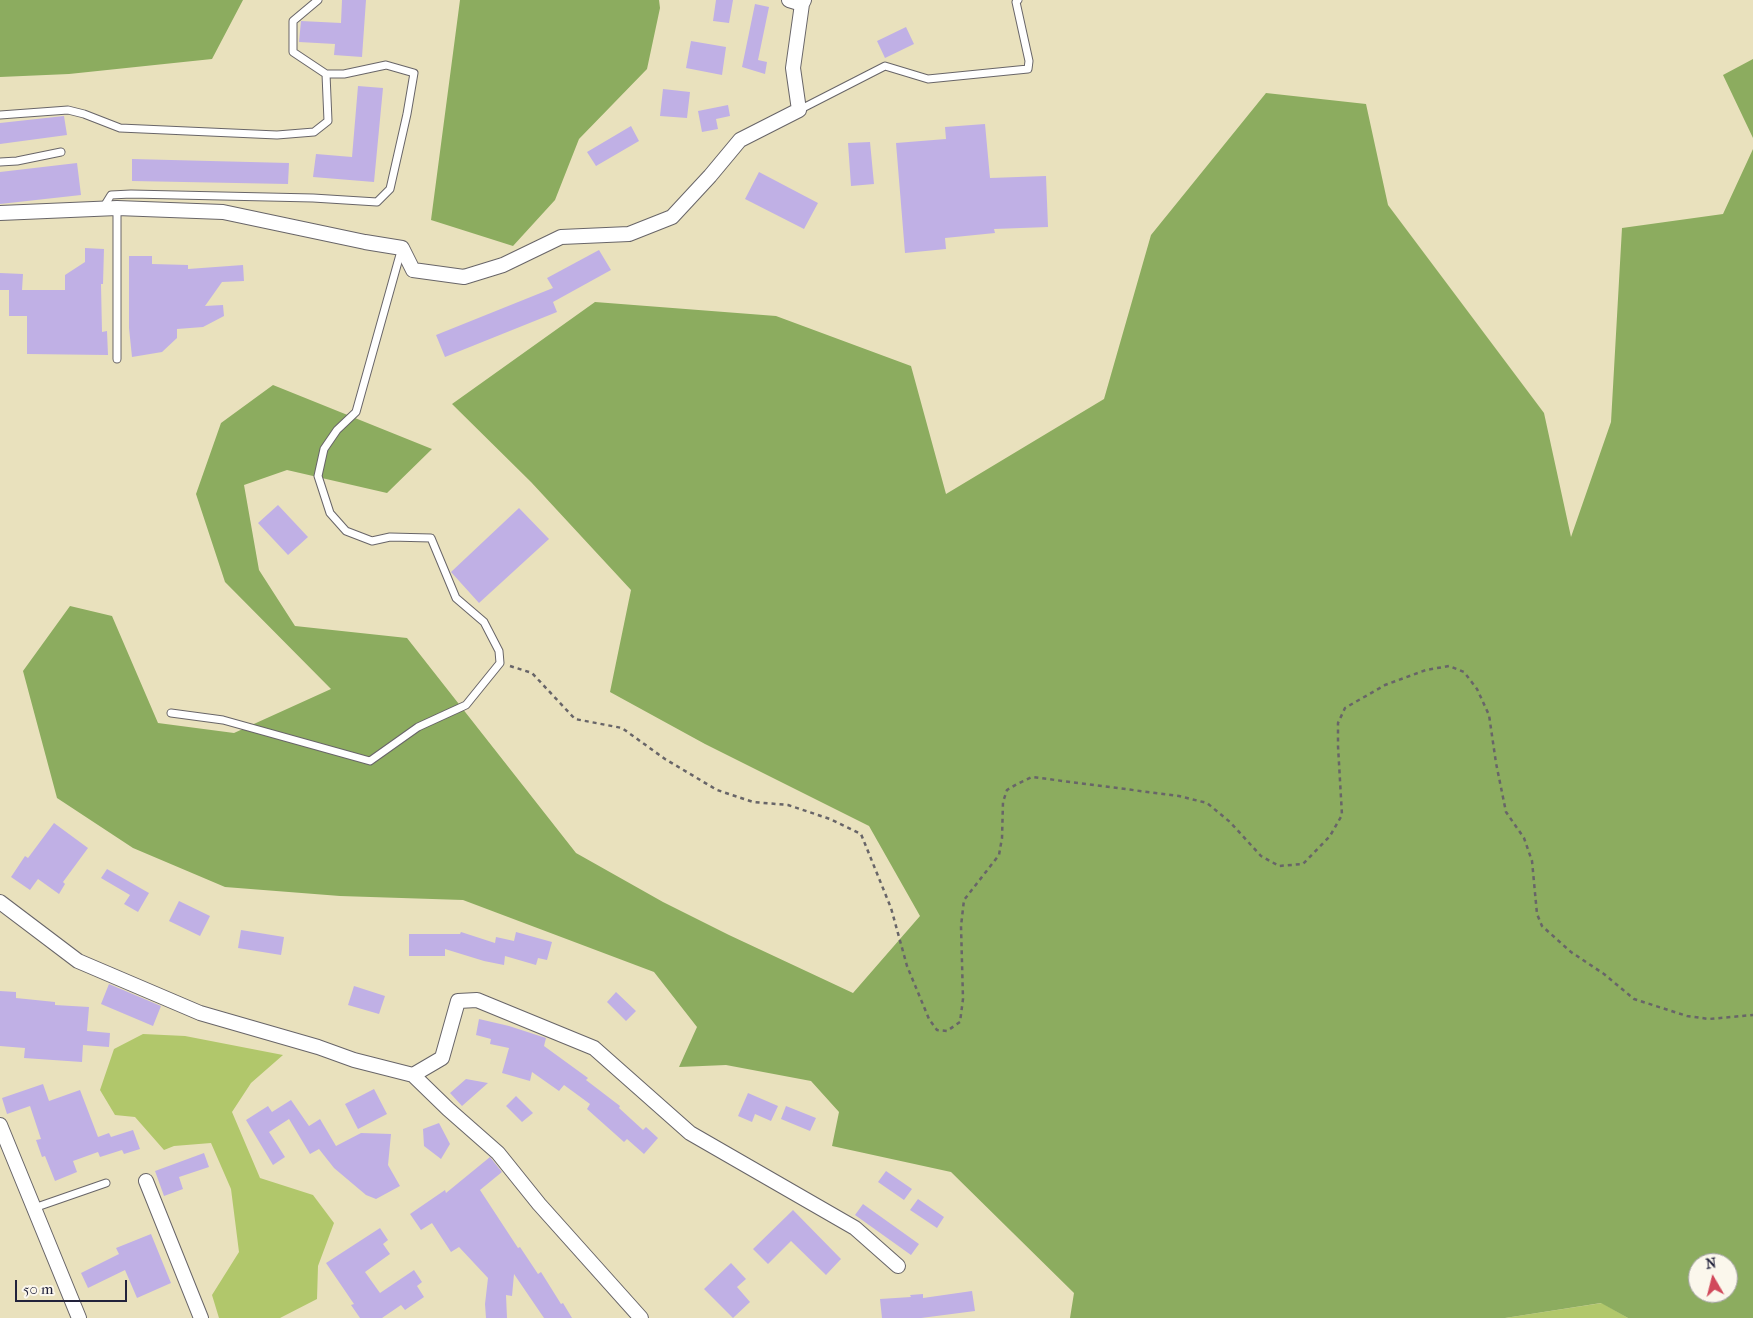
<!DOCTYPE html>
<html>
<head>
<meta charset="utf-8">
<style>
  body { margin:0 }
  #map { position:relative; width:1753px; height:1318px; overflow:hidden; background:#e9e1bd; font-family:"IM FELL French Canon",serif }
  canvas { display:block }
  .north { position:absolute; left:1688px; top:1253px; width:50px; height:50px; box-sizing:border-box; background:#fbf7ec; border:1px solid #a4a2a5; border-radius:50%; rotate:352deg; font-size:14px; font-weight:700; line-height:20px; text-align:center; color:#22223b }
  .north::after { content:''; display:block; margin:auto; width:18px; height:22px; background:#d1495b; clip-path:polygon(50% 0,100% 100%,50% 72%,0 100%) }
  .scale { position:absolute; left:15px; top:1280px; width:112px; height:22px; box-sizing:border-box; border:2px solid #22223b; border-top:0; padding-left:6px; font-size:15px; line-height:18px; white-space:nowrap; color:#22223b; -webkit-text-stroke:4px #fbf7ec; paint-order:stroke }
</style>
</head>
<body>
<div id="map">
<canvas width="1753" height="1318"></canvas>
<div class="north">N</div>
<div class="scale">50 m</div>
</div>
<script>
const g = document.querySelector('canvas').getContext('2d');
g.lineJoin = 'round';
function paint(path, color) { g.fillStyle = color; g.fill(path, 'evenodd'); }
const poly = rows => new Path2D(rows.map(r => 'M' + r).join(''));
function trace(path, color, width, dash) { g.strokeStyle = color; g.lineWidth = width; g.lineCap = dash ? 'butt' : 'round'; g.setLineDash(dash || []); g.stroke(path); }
paint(poly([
  [143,1034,185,1036,283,1055,251,1083,232,1112,260,1178,313,1195,334,1223,318,1266,317,1299,280,1318,219,1318,212,1295,239,1252,231,1189,211,1143,174,1146,164,1150,135,1117,115,1115,100,1090,114,1049],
  [1602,1303,1628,1318,1505,1318]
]), '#b1c76b');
paint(poly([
  [0,0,243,0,212,59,69,74,0,77],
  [460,0,659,0,660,8,647,69,579,139,555,200,513,246,431,220],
  [1753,59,1753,138,1723,75],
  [1266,93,1366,104,1388,205,1544,413,1571,537,1611,422,1622,228,1723,214,1753,149,1753,1318,1628,1318,1601,1303,1505,1318,1070,1318,1074,1293,951,1172,832,1146,839,1112,811,1081,726,1065,679,1067,697,1027,654,972,463,900,340,896,225,887,133,848,57,798,23,671,70,606,112,616,158,723,234,733,331,689,225,582,196,494,221,423,273,385,432,449,387,493,287,470,244,485,259,570,295,626,407,638,576,853,663,902,729,935,853,993,920,916,869,826,705,744,610,692,631,590,531,482,452,404,595,302,776,316,911,366,946,494,1104,399,1151,235],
  [1698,1263,1728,1263,1728,1293,1698,1293]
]), '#8cac5f');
paint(poly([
  [342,0,366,0,362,57,334,55,335,44,299,42,301,21,341,23],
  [716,0,733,0,729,23,713,21],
  [755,4,769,7,758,60,767,62,765,74,742,67],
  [906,27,914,44,885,58,877,41],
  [691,41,726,47,722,75,686,68],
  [358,86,383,88,374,182,313,177,316,154,352,157],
  [663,89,690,92,687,118,660,116],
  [728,105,730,116,716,119,718,129,702,132,698,111],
  [64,116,67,135,0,144,0,123],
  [985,124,990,178,1046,176,1048,227,994,229,995,233,945,238,946,249,905,253,896,143,946,139,945,127],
  [631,126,639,141,596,166,587,152],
  [870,142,874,184,851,186,848,143],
  [132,159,289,163,288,184,132,181],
  [77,163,81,195,0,204,0,172],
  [759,172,818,203,804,229,745,199],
  [85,248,104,249,103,284,101,284,102,332,107,331,108,355,27,354,27,316,9,316,9,290,0,290,0,273,23,274,22,290,65,290,65,275,85,262],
  [599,250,611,270,553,302,557,312,445,357,436,335,553,288,547,278],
  [129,256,152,256,152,264,188,265,188,269,243,265,244,281,222,282,205,306,223,305,224,316,203,327,177,329,177,338,162,352,132,357,129,328],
  [278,505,308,537,288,555,258,523],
  [519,508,549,539,479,603,451,572],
  [54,823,88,848,63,882,65,884,59,894,38,879,30,890,11,877,25,856,28,858],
  [107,869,149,893,138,912,124,904,130,895,101,878],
  [179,901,210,916,200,936,169,921],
  [241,930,284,937,281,955,238,948],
  [461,932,495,943,496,937,514,941,516,932,552,942,547,960,538,958,536,965,505,956,504,965,484,961,445,949,445,956,409,956,409,934,460,934],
  [109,984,161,1006,153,1026,101,1004],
  [354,986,385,996,379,1014,348,1005],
  [0,991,16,992,16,998,55,1002,55,1005,89,1007,87,1031,110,1033,109,1047,83,1045,82,1062,24,1058,25,1048,0,1046],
  [616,992,636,1011,626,1021,607,1002],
  [479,1019,509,1026,546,1038,544,1046,588,1078,586,1080,620,1106,619,1108,643,1130,646,1127,658,1138,644,1154,627,1139,624,1142,587,1109,590,1104,564,1085,559,1091,532,1072,530,1081,502,1073,509,1048,490,1044,491,1039,476,1035],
  [466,1079,488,1083,462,1106,450,1093],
  [43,1084,49,1101,80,1090,98,1137,109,1133,111,1137,133,1130,140,1149,124,1154,122,1150,100,1157,98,1152,73,1161,77,1172,55,1181,45,1156,42,1157,36,1140,41,1139,30,1106,7,1114,2,1098],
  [374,1089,387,1114,358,1129,345,1104],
  [748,1093,778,1106,771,1121,755,1114,752,1122,738,1116],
  [516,1096,533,1113,522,1122,506,1106],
  [291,1100,309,1126,320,1119,336,1146,361,1133,391,1134,388,1165,400,1186,376,1199,366,1195,334,1168,319,1149,310,1154,289,1119,269,1132,285,1157,273,1165,246,1120,268,1106,272,1112],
  [786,1106,816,1118,810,1131,781,1119],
  [439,1123,450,1144,441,1159,424,1146,423,1129],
  [204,1153,209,1167,179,1177,183,1189,164,1196,155,1171],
  [490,1157,502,1172,480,1190,518,1248,520,1247,538,1274,541,1272,561,1304,563,1303,572,1318,544,1318,514,1274,512,1296,506,1295,507,1318,486,1318,485,1304,488,1278,459,1247,451,1252,432,1223,421,1230,410,1214,445,1190,446,1193],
  [886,1171,912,1189,904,1200,878,1182],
  [918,1199,944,1217,937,1228,910,1210],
  [863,1204,919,1244,911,1255,855,1215],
  [793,1210,841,1259,826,1275,791,1241,768,1264,753,1249],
  [380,1228,388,1240,383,1244,390,1254,365,1272,380,1293,414,1270,422,1282,417,1286,424,1297,405,1310,401,1305,382,1318,360,1318,351,1305,354,1304,326,1263],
  [151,1234,171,1283,137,1298,125,1270,88,1288,81,1273,119,1254,116,1248],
  [731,1263,746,1279,737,1287,750,1302,733,1318,704,1289],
  [972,1291,975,1311,921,1318,882,1318,880,1299,911,1297,910,1295,923,1294,923,1298]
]), '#c0b0e5');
const service = poly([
  [318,0,293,21,293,52,326,74],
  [799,110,885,66,928,79,1028,69,1029,61,1016,2,1018,0],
  [0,115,68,110,84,114,120,128,277,135,314,132,328,121,326,74,344,74,386,65,414,73,407,114,390,189,377,202,313,198,131,194,111,195,103,208],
  [0,162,17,161,61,152],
  [117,208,117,359],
  [171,713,223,720,370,761,418,727,466,705,500,663,499,651,484,622,456,598,431,538,390,537,372,541,346,531,330,513,318,476,324,449,337,430,356,412,401,251],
  [34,1208,106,1183]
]);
const minor = poly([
  [789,0,802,4],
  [0,213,117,208,223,212,365,242,402,248,413,270,464,277,503,265,561,237,629,234,672,217,710,176,740,140,799,110,793,68,802,4,804,0],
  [0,902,78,961,200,1013,318,1047,354,1060,413,1075,442,1058,458,1001,477,1000,594,1048,690,1133,855,1228,898,1266],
  [413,1075,448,1109,498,1153,539,1204,641,1318],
  [0,1125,79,1318],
  [146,1181,201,1318]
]);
trace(service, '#686568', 9);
trace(minor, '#686568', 16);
trace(poly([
  [510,666,532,673,575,719,622,728,665,759,717,790,753,802,788,805,830,819,861,834,891,908,907,966,929,1019,937,1030,947,1031,960,1022,963,999,961,926,964,900,999,855,1002,838,1003,802,1007,790,1017,784,1032,777,1179,796,1207,803,1230,822,1261,856,1279,866,1303,864,1330,836,1342,815,1338,746,1338,723,1345,708,1385,685,1426,670,1449,666,1464,672,1477,689,1489,715,1496,763,1506,812,1524,838,1532,861,1537,914,1542,926,1571,952,1604,974,1634,999,1687,1016,1709,1019,1753,1015]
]), '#686568', 2.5, [4, 4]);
trace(service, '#fff', 7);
trace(minor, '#fff', 14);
</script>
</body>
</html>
